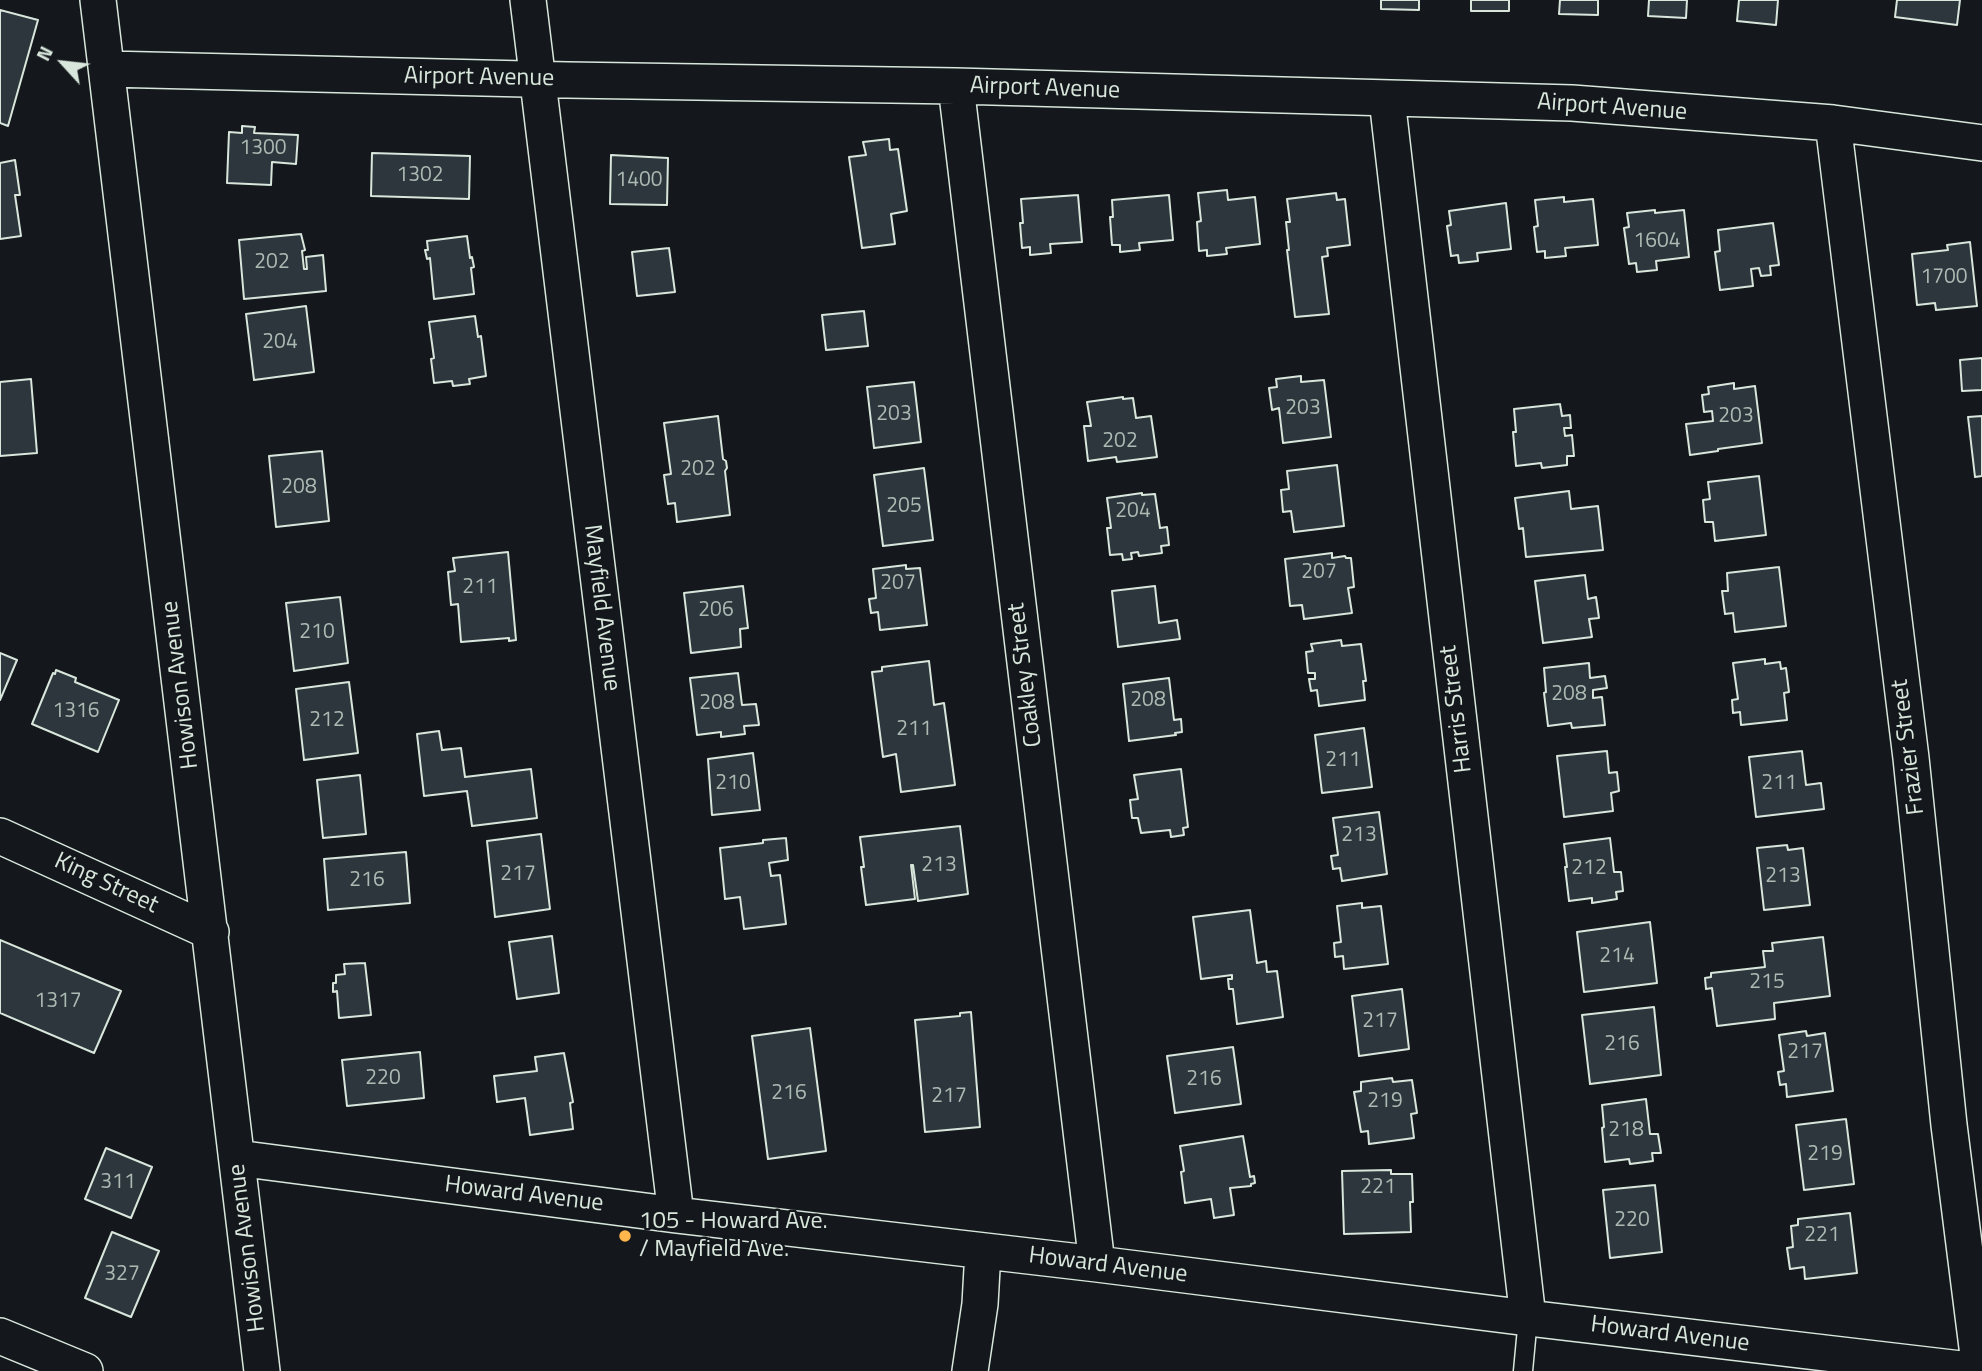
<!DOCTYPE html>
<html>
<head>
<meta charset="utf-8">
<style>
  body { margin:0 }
  #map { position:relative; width:1982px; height:1371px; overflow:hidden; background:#14181c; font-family:"Titillium Web",sans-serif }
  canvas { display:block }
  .north { position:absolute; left:28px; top:28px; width:70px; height:70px; -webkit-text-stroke:5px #14181c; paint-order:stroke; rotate:297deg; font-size:19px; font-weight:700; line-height:28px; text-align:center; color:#d8e6dc }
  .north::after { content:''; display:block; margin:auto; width:24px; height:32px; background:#d8e6dc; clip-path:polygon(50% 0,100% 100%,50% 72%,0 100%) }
</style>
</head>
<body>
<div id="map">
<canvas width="1982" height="1371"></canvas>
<div class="north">N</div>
</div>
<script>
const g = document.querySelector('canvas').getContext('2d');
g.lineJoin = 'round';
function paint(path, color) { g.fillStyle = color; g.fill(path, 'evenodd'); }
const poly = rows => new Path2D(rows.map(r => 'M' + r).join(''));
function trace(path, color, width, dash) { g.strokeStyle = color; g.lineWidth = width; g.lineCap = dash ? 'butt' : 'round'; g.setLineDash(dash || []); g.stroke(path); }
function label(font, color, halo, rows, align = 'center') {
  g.font = font + ' "Titillium Web",sans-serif'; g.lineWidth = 5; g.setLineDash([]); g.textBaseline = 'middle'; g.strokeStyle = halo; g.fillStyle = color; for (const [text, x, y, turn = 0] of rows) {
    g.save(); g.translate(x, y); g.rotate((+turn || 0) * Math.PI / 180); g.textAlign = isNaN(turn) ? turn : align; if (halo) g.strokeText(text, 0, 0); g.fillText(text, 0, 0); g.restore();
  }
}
const building = poly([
  [1381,0,1419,0,1419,10,1381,9,1381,0],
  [1471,0,1509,0,1509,11,1471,11,1471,0],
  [1560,0,1598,0,1598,15,1559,14,1560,0],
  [1649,0,1687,0,1686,18,1648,16,1649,0],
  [1739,0,1778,0,1776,25,1737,21,1739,0],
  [1897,0,1960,0,1957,25,1895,17,1897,0],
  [0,10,38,20,8,126,0,123,0,10],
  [242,126,255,127,254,133,298,135,296,164,272,162,271,185,227,183,229,132,242,133,242,126],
  [889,139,890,150,898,149,907,211,891,214,895,244,862,248,849,157,866,155,863,142,889,139],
  [372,153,470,156,469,199,371,196,372,153],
  [611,155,668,158,667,205,610,204,611,155],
  [15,160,20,195,15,195,21,236,0,239,0,163,15,160],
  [1227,190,1228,200,1255,197,1260,244,1226,248,1227,254,1207,256,1207,250,1199,251,1197,222,1201,221,1198,193,1227,190],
  [1336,193,1337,200,1345,199,1350,245,1327,248,1328,256,1322,257,1329,314,1295,317,1287,250,1289,250,1286,222,1290,222,1287,199,1336,193],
  [1078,195,1082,242,1050,244,1051,253,1030,255,1030,247,1022,248,1020,223,1023,223,1021,199,1078,195],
  [1169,195,1173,240,1139,243,1140,250,1120,252,1120,245,1112,245,1110,217,1113,217,1112,200,1169,195],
  [1564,197,1564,202,1593,199,1598,245,1565,248,1566,256,1545,258,1545,251,1537,252,1534,227,1538,226,1535,200,1564,197],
  [1506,203,1511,249,1477,253,1478,261,1459,263,1458,255,1451,256,1447,226,1451,225,1449,211,1506,203],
  [1655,210,1655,213,1684,210,1689,257,1656,261,1657,270,1637,272,1636,263,1629,264,1624,228,1629,227,1627,213,1655,210],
  [1773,223,1779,265,1770,266,1771,275,1761,276,1759,268,1751,269,1753,286,1720,290,1715,252,1720,251,1718,230,1773,223],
  [301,234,305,250,302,251,304,269,307,269,306,257,323,255,326,291,244,299,239,240,301,234],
  [467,236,470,258,472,257,474,267,471,268,474,294,434,299,430,258,427,259,425,250,428,250,427,241,467,236],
  [1970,242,1977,306,1936,310,1935,303,1917,305,1912,254,1948,250,1947,245,1970,242],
  [669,248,675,292,637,296,632,252,669,248],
  [306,306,314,372,254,380,246,314,306,306],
  [864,311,868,346,826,350,822,315,864,311],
  [475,316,478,337,481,336,486,376,469,379,470,384,453,386,452,381,434,383,431,359,434,358,429,322,475,316],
  [1982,358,1982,390,1962,391,1960,360,1982,358],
  [1301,376,1301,382,1324,380,1331,437,1283,443,1279,408,1272,410,1269,388,1277,387,1276,379,1301,376],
  [31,379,37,453,0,456,0,382,31,379],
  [914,382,921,442,874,448,867,387,914,382],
  [1734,383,1734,389,1755,386,1762,443,1718,449,1718,451,1690,455,1686,424,1713,421,1712,411,1704,412,1702,395,1709,394,1708,387,1734,383],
  [1123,397,1123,399,1133,398,1136,418,1151,416,1157,457,1117,462,1116,457,1088,461,1084,426,1091,426,1087,402,1123,397],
  [1560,404,1562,416,1570,415,1571,428,1564,428,1565,436,1572,435,1574,456,1567,456,1567,465,1542,468,1541,463,1516,466,1513,432,1516,432,1514,409,1560,404],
  [718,416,723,459,726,461,727,468,725,471,730,515,677,522,675,503,668,504,664,475,671,474,664,423,718,416],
  [1982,416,1982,476,1975,477,1968,417,1982,416],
  [322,451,329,521,276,527,269,456,322,451],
  [1337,465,1344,526,1294,532,1291,511,1283,512,1281,490,1289,489,1287,471,1337,465],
  [924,468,933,540,883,546,874,475,924,468],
  [1759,476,1766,535,1715,541,1713,522,1705,522,1703,500,1710,499,1708,482,1759,476],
  [1569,491,1571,509,1598,506,1603,550,1526,557,1523,528,1519,529,1515,498,1569,491],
  [1142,493,1142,495,1155,494,1160,528,1167,527,1169,545,1161,546,1162,553,1139,556,1138,552,1131,553,1132,559,1123,560,1122,554,1110,555,1107,528,1111,528,1107,498,1142,493],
  [508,552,516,640,509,641,509,638,461,642,458,604,451,605,448,572,455,571,453,558,508,552],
  [1332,553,1332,558,1345,556,1346,558,1351,558,1354,587,1348,588,1352,613,1304,619,1302,605,1290,606,1285,559,1332,553],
  [906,565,906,569,920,568,927,625,880,630,878,612,871,613,869,599,876,598,873,569,906,565],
  [1779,567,1786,626,1735,632,1733,613,1725,614,1722,591,1728,591,1727,573,1779,567],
  [1585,575,1588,599,1596,597,1599,618,1589,619,1592,637,1543,643,1535,581,1585,575],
  [743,586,748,628,740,629,741,647,691,653,684,593,743,586],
  [1155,586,1159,623,1177,620,1180,639,1118,647,1112,591,1155,586],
  [340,597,348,663,294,671,286,603,340,597],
  [1341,640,1342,646,1361,644,1366,681,1363,681,1365,700,1319,706,1317,690,1311,691,1309,679,1315,679,1315,673,1308,673,1306,652,1313,651,1311,644,1341,640],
  [0,653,17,660,0,700,0,653],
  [1765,659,1765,664,1780,662,1781,669,1786,668,1789,692,1784,693,1787,720,1741,725,1740,712,1733,713,1732,700,1738,699,1733,663,1765,659],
  [929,661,934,705,944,703,955,785,901,792,896,754,883,757,872,672,882,671,882,667,929,661],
  [1589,663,1590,678,1605,676,1607,688,1593,690,1593,698,1602,697,1605,725,1572,728,1571,723,1548,726,1544,693,1546,692,1544,668,1589,663],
  [56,670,76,678,75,682,119,700,98,752,32,724,53,673,55,674,56,670],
  [738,673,742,705,756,704,759,725,744,726,745,734,721,737,721,732,697,735,690,678,738,673],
  [1169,678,1174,720,1181,719,1182,732,1175,733,1176,735,1129,741,1123,684,1169,678],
  [349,682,358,753,304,760,296,689,349,682],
  [1364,728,1372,787,1322,793,1315,735,1364,728],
  [439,731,442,750,461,748,465,777,531,769,537,818,472,826,467,791,424,796,417,734,439,731],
  [1607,751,1609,773,1617,772,1619,791,1611,793,1613,811,1564,817,1557,756,1607,751],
  [1802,751,1806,785,1821,783,1824,809,1756,817,1749,757,1802,751],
  [753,753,760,810,712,815,708,759,753,753],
  [1181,769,1188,827,1183,828,1184,835,1171,837,1170,830,1141,833,1138,818,1132,818,1130,800,1138,799,1134,775,1181,769],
  [360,775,366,834,323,838,317,780,360,775],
  [1379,812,1387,874,1342,881,1340,868,1333,869,1331,856,1338,855,1333,818,1379,812],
  [960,826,968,894,918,901,913,865,911,865,915,899,866,905,861,867,864,867,860,837,960,826],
  [541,834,550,909,495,917,487,841,541,834],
  [786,838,788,860,769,863,771,876,780,875,786,924,744,929,740,897,725,899,720,848,763,843,763,840,786,838],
  [1610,838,1614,872,1621,872,1623,891,1616,892,1617,899,1592,903,1592,898,1569,901,1565,867,1567,867,1564,844,1610,838],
  [1787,845,1788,850,1803,848,1810,905,1764,910,1757,848,1787,845],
  [406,852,410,903,328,910,324,859,406,852],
  [1362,903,1362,908,1381,906,1388,964,1344,969,1343,956,1335,957,1334,943,1341,942,1337,906,1362,903],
  [1250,910,1257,963,1266,961,1267,972,1277,971,1283,1017,1237,1024,1233,989,1229,989,1228,979,1232,979,1232,975,1201,979,1193,917,1250,910],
  [1650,922,1657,983,1584,992,1577,932,1650,922],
  [552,936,559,993,517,999,509,942,552,936],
  [1823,937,1830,996,1774,1003,1775,1019,1717,1026,1712,988,1706,989,1705,978,1711,977,1711,973,1765,967,1763,951,1773,951,1772,943,1823,937],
  [0,940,121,991,94,1053,0,1013,0,940],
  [365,963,371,1015,339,1018,337,991,333,992,333,983,336,983,336,975,345,974,344,964,365,963],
  [1402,989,1409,1049,1359,1056,1352,996,1402,989],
  [1654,1007,1661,1075,1590,1084,1582,1015,1654,1007],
  [971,1012,980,1127,925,1132,915,1020,960,1016,960,1013,971,1012],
  [810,1028,826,1151,768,1159,752,1036,810,1028],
  [1806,1031,1807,1036,1825,1033,1833,1091,1787,1097,1786,1084,1780,1085,1778,1072,1784,1071,1779,1035,1806,1031],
  [1233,1047,1241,1104,1175,1113,1167,1056,1233,1047],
  [420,1052,424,1098,347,1106,342,1060,420,1052],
  [564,1053,573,1102,570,1103,573,1129,530,1135,525,1098,497,1102,494,1076,537,1071,535,1057,564,1053],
  [1392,1078,1393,1082,1412,1080,1417,1113,1411,1114,1414,1138,1369,1144,1368,1131,1361,1132,1354,1092,1361,1091,1361,1082,1392,1078],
  [1646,1099,1650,1134,1658,1134,1661,1153,1652,1153,1653,1161,1630,1164,1629,1159,1605,1162,1602,1128,1604,1127,1602,1105,1646,1099],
  [1846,1119,1854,1184,1804,1190,1796,1125,1846,1119],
  [1243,1136,1250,1177,1254,1176,1255,1183,1251,1184,1251,1186,1230,1188,1234,1215,1214,1218,1211,1199,1185,1203,1181,1172,1184,1171,1180,1146,1243,1136],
  [106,1148,152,1167,131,1218,85,1199,106,1148],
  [1391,1170,1391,1174,1412,1174,1413,1202,1410,1202,1411,1232,1344,1234,1342,1171,1391,1170],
  [1655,1185,1662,1252,1610,1258,1603,1190,1655,1185],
  [1850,1213,1857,1273,1805,1279,1804,1267,1790,1269,1787,1248,1793,1247,1791,1226,1798,1225,1798,1219,1850,1213],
  [112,1232,159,1251,131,1317,85,1298,112,1232]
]);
paint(building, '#2c363c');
trace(building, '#d8e6dc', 2);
const lane = poly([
  [1523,1371,1528,1318]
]);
const street = poly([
  [98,0,262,1371],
  [528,0,676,1215],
  [107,69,567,80,956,86,1572,103,1833,123,1982,143],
  [956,86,1097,1264],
  [1387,99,1528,1318],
  [1833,123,1911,758,1949,1125,1980,1371],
  [0,836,211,932],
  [237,1158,676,1215,1097,1264,1528,1318,1978,1371],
  [0,1336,85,1371],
  [970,1371,980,1304,983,1251]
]);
trace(lane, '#d8e6dc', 21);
trace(street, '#d8e6dc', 38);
trace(lane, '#14181c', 18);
trace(street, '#14181c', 35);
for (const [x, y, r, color] of [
  [625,1236,7,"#ffb74d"]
]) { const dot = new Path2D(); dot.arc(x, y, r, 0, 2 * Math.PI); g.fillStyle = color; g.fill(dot); trace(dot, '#14181c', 2.5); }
label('21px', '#adbab4', null, [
  ["1300",263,149],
  ["1302",420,176],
  ["1400",639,181],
  ["1604",1657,242],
  ["202",272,263],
  ["1700",1944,278],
  ["204",280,343],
  ["203",1303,409],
  ["203",894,415],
  ["203",1736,417],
  ["202",1120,442],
  ["202",698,470],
  ["208",299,488],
  ["205",904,507],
  ["204",1133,512],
  ["207",1319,573],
  ["207",898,584],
  ["211",480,588],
  ["206",716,611],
  ["210",317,633],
  ["208",1569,695],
  ["208",1148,701],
  ["208",717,704],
  ["1316",76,712],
  ["212",327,721],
  ["211",914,730],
  ["211",1343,761],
  ["210",733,784],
  ["211",1779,784],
  ["213",1359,836],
  ["213",939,866],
  ["212",1589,869],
  ["217",518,875],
  ["213",1783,877],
  ["216",367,881],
  ["214",1617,957],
  ["215",1767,983],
  ["1317",58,1002],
  ["217",1380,1022],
  ["216",1622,1045],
  ["217",1805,1053],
  ["220",383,1079],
  ["216",1204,1080],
  ["216",789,1094],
  ["217",949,1097],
  ["219",1385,1102],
  ["218",1626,1131],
  ["219",1825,1155],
  ["311",118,1183],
  ["221",1378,1188],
  ["220",1632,1221],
  ["221",1822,1236],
  ["327",122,1275]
]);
label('24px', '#d8e6dc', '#14181c', [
  ["Airport Avenue",479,78,1],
  ["Airport Avenue",1045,89,2],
  ["Airport Avenue",1612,108,4],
  ["Mayfield Avenue",601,608,83],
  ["Coakley Street",1026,675,-97],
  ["Howison Avenue",181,685,-97],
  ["Harris Street",1457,709,-97],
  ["Frazier Street",1909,747,-97],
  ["King Street",106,884,25],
  ["Howard Avenue",524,1195,7],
  ["Howison Avenue",248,1248,-97],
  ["Howard Avenue",1108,1266,7],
  ["Howard Avenue",1670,1335,7]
]);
label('24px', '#d8e6dc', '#14181c', [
  ["105 - Howard Ave.",639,1222],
  ["/ Mayfield Ave.",639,1250]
], 'left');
</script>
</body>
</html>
